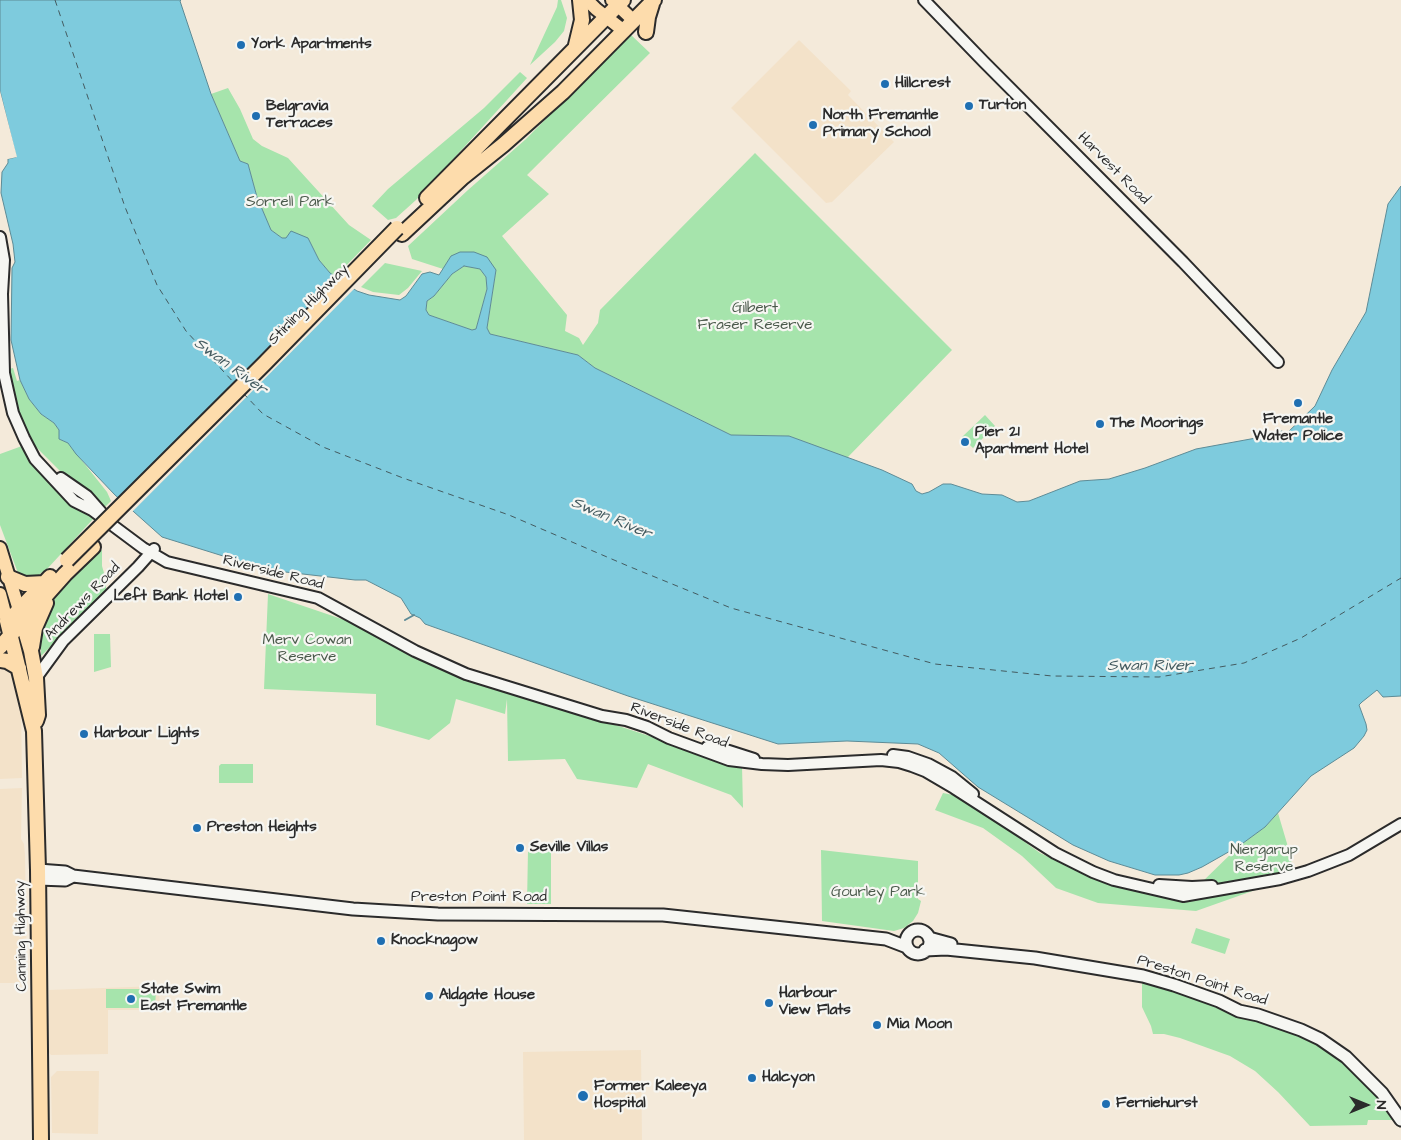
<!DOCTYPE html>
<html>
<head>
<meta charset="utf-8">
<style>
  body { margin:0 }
  #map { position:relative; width:1401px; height:1140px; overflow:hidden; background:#f4eada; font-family:"Architects Daughter",sans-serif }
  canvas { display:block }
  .north { position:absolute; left:1341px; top:1080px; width:50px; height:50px; -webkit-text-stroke:4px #f6f6f2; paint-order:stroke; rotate:90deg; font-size:14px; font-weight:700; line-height:20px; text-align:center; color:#2b2b2b }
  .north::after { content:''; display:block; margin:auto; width:18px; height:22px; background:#2b2b2b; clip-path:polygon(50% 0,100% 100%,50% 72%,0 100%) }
</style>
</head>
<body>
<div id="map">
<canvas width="1401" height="1140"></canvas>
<div class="north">N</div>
</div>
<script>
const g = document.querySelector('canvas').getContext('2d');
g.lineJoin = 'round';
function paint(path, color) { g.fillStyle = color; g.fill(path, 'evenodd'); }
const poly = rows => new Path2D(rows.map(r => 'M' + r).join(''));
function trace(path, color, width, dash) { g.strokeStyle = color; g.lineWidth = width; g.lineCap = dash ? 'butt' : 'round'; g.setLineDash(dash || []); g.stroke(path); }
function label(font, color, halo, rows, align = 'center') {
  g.font = font + ' "Architects Daughter",sans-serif'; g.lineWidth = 4.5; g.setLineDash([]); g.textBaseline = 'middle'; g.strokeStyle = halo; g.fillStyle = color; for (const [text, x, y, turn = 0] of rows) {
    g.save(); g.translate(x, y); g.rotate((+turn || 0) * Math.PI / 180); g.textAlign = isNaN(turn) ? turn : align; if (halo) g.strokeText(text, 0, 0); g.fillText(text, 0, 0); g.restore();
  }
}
paint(poly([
  [799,40,851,91,848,95,894,142,832,202,826,203,731,108],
  [0,664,10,670,13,675,21,706,22,778,0,779],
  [22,788,21,839,24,844,25,855,27,977,21,983,0,983,0,789],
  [159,986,160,1010,108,1010,108,1054,51,1055,49,1053,49,990],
  [641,1050,642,1140,524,1140,523,1052],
  [57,1071,99,1071,98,1134,52,1133,51,1077]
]), '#f3e2c9');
paint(poly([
  [558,0,561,0,567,18,564,31,555,42,530,65,557,7],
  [630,34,650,53,527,175,549,194,502,236,567,315,565,331,579,338,583,345,598,323,600,310,755,153,952,350,847,458,789,436,731,435,595,368,578,355,490,334,487,328,496,270,451,256,443,269,412,259,408,246,468,190,526,139],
  [520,72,527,78,416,200,396,218,388,220,372,206,388,189,484,108],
  [228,88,240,109,253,139,262,146,288,158,349,225,371,240,339,273,334,276,330,273,319,260,308,238,282,238,271,230,257,197,248,164,240,161,211,94],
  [385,263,422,271,408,288,399,295,373,292,361,287],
  [464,266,480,269,486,277,487,289,476,329,472,330,429,315,426,310,427,301,434,296,452,274],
  [13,368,17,381,20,380,29,399,41,414,54,423,59,430,59,439,68,443,107,492,111,501,103,509,66,477,35,446,24,428,16,406,10,384,9,369],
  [985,415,995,426,973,448,962,437],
  [22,446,29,456,94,518,48,568,33,579,21,576,18,573,0,525,0,454],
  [99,547,102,551,102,566,106,580,106,592,41,656,41,630,50,603],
  [268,594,380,632,464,673,563,708,742,766,743,808,731,795,648,764,637,788,577,779,565,759,508,761,507,699,505,714,456,699,450,723,429,740,376,725,376,694,264,689],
  [94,634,110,634,111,667,94,672],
  [221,764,253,764,253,783,219,783,219,766],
  [943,793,963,797,1040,853,1089,876,1170,894,1199,885,1239,846,1265,827,1278,813,1291,857,1292,877,1196,911,1098,903,1056,888,1022,856,983,828,935,810],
  [528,850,551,850,551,904,527,904],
  [821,850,918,861,918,899,921,901,918,913,913,921,904,928,894,931,822,921],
  [1196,928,1230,939,1225,954,1191,943],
  [1142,978,1161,983,1164,988,1319,1039,1371,1086,1395,1120,1368,1120,1367,1125,1310,1126,1278,1092,1255,1071,1230,1056,1180,1038,1164,1034,1153,1034,1151,1026,1142,1007],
  [106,989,156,989,155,1008,106,1008]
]), '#a6e4ac');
const water = poly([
  [0,0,181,0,180,1,211,94,240,161,248,164,257,197,271,230,282,238,286,238,291,231,308,238,319,260,330,273,357,291,369,295,400,300,406,296,422,274,430,272,439,275,451,256,460,252,474,252,487,257,496,270,487,328,490,334,578,355,595,368,731,435,789,436,882,470,912,484,916,491,922,494,929,492,943,484,951,484,982,494,1002,495,1017,502,1029,501,1080,481,1109,479,1145,468,1196,449,1256,438,1282,431,1286,434,1315,406,1332,370,1366,312,1388,204,1401,186,1401,696,1383,697,1377,690,1362,702,1359,705,1366,724,1367,730,1364,736,1354,748,1311,776,1265,827,1239,846,1202,867,1188,873,1179,875,1155,875,1109,861,1073,845,978,787,939,753,918,744,847,741,778,744,628,696,425,624,420,618,411,614,401,598,366,580,355,580,268,570,162,537,115,495,76,454,68,443,59,439,59,430,54,423,41,414,29,399,20,380,11,340,12,268,15,262,13,244,1,193,2,172,8,163,8,159,16,157,0,91,0,0],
  [464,266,480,269,486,277,487,289,476,329,472,330,429,315,426,310,427,301,434,296,452,274,464,266]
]);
paint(water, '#7ecbdd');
trace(water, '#5d8b96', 1);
paint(poly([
  [0,91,17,157,8,159,7,157,14,155,0,101],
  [339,276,356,287,131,513,117,500]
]), '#f4eada');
trace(poly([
  [405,620,414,615]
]), '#5d8b96', 2);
trace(poly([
  [55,0,125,207,157,285,186,331,236,385],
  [243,393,263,414,323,447,403,478,509,515,628,566,731,608,935,664,1052,676,1159,677,1244,663,1301,638,1401,578]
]), '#445b60', 1, [6, 5]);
const tertiary = poly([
  [924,0,984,62,1183,262,1278,362],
  [0,237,4,260,2,294,4,373,13,413,24,438,35,459,74,501,92,510,143,548,167,562,318,598,415,651,466,674,602,716,626,720,647,727,669,738,729,760,762,764,788,765,881,760,899,762,912,766,925,771,954,788,1055,853,1093,872,1114,880,1183,896,1280,879,1308,871,1349,855,1401,824],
  [61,478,87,496,101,512],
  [36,678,63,641,138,567,154,549],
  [707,747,729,751,754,759],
  [893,755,908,757,928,764,952,777,973,794],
  [1159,885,1192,887,1212,886]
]);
const secondary = poly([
  [38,870,65,872,73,876,353,909,438,914,663,915,886,939,907,947],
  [38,879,65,880,73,876],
  '906 942a12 12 0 1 1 24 0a12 12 0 1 1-24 0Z',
  [929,938,951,944],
  [925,950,946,949,1035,958,1143,976,1174,985,1219,1001,1239,1011,1258,1015,1301,1030,1320,1039,1346,1057,1382,1093,1401,1120]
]);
const primary = poly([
  [587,0,596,9,624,31],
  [612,0,634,21],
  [0,548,19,610],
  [0,594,7,621]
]);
const trunk = poly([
  [646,32,648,17,652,4],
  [576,45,582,20,580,0],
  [427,198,623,0],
  [402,234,463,177,503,145,563,92,654,0],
  [8,577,25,584,45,583],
  [19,610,31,651,36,678,38,715,36,721],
  [13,616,50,577],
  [7,621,34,731,38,870,41,1140],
  [0,647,65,574,93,547],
  [32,647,35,628,46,603],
  [0,660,7,661,19,668]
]);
trace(tertiary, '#2b2b2b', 14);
trace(secondary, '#2b2b2b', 15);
trace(primary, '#2b2b2b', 16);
trace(trunk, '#2b2b2b', 18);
trace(tertiary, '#f6f6f2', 10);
trace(secondary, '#f6f6f2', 11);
trace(primary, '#fddcac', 12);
trace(trunk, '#fddcac', 14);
const trunkBridge = poly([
  [67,560,264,364,397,228]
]);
trace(trunkBridge, '#2b2b2b', 18, []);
trace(trunkBridge, '#fddcac', 14);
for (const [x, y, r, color] of [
  [241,45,5,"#1f6fb2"],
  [885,84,5,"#1f6fb2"],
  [969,106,5,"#1f6fb2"],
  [256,116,5,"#1f6fb2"],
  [813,125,5,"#1f6fb2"],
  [1298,403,5,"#1f6fb2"],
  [1100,424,5,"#1f6fb2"],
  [965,442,5,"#1f6fb2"],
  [238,597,5,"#1f6fb2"],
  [84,734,5,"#1f6fb2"],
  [197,828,5,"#1f6fb2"],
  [520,848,5,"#1f6fb2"],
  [381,941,5,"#1f6fb2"],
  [429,996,5,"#1f6fb2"],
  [131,999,5,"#1f6fb2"],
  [769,1003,5,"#1f6fb2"],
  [877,1025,5,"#1f6fb2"],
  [752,1078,5,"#1f6fb2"],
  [583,1096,6,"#1f6fb2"],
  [1106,1104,5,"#1f6fb2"]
]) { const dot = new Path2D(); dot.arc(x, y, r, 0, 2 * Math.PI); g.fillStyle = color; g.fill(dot); trace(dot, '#f6f6f2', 2); }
label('bold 15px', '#2b2b2b', '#f6f6f2', [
  ["York Apartments",251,45],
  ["Hillcrest",895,84],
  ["Turton",979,106],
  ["Belgravia",266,107],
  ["Terraces",266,124],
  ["North Fremantle",823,116],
  ["Primary School",823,133],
  ["Fremantle",1298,420,"center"],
  ["Water Police",1298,437,"center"],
  ["The Moorings",1110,424],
  ["Pier 21",975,433],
  ["Apartment Hotel",975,450],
  ["Left Bank Hotel",228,597,"right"],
  ["Harbour Lights",94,734],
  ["Preston Heights",207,828],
  ["Seville Villas",530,848],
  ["Knocknagow",391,941],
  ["State Swim",141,990],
  ["East Fremantle",141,1007],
  ["Harbour",779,994],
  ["View Flats",779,1011],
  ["Aldgate House",439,996],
  ["Mia Moon",887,1025],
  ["Halcyon",762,1078],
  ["Former Kaleeya",594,1087],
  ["Hospital",594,1104],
  ["Ferniehurst",1116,1104]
], 'left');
label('15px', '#2b2b2b', '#f6f6f2', [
  ["Harvest Road",1113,169,45],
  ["Stirling Highway",309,305,-45],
  ["Riverside Road",273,573,14],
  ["Andrews Road",83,602,-46],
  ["Riverside Road",679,726,21],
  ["Preston Point Road",479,898],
  ["Canning Highway",22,936,-91],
  ["Preston Point Road",1202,981,18]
]);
label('15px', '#4a594b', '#f6f6f2', [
  ["Sorrell Park",290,203],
  ["Gilbert",755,309],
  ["Fraser Reserve",755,326],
  ["Merv Cowan",307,641],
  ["Reserve",307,658],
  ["Niergarup",1264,851],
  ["Reserve",1264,868],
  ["Gourley Park",878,893]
]);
label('italic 16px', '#445b60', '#f6f6f2', [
  ["Swan River",230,367,36],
  ["Swan River",611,519,23],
  ["Swan River",1150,667]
]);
</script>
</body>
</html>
